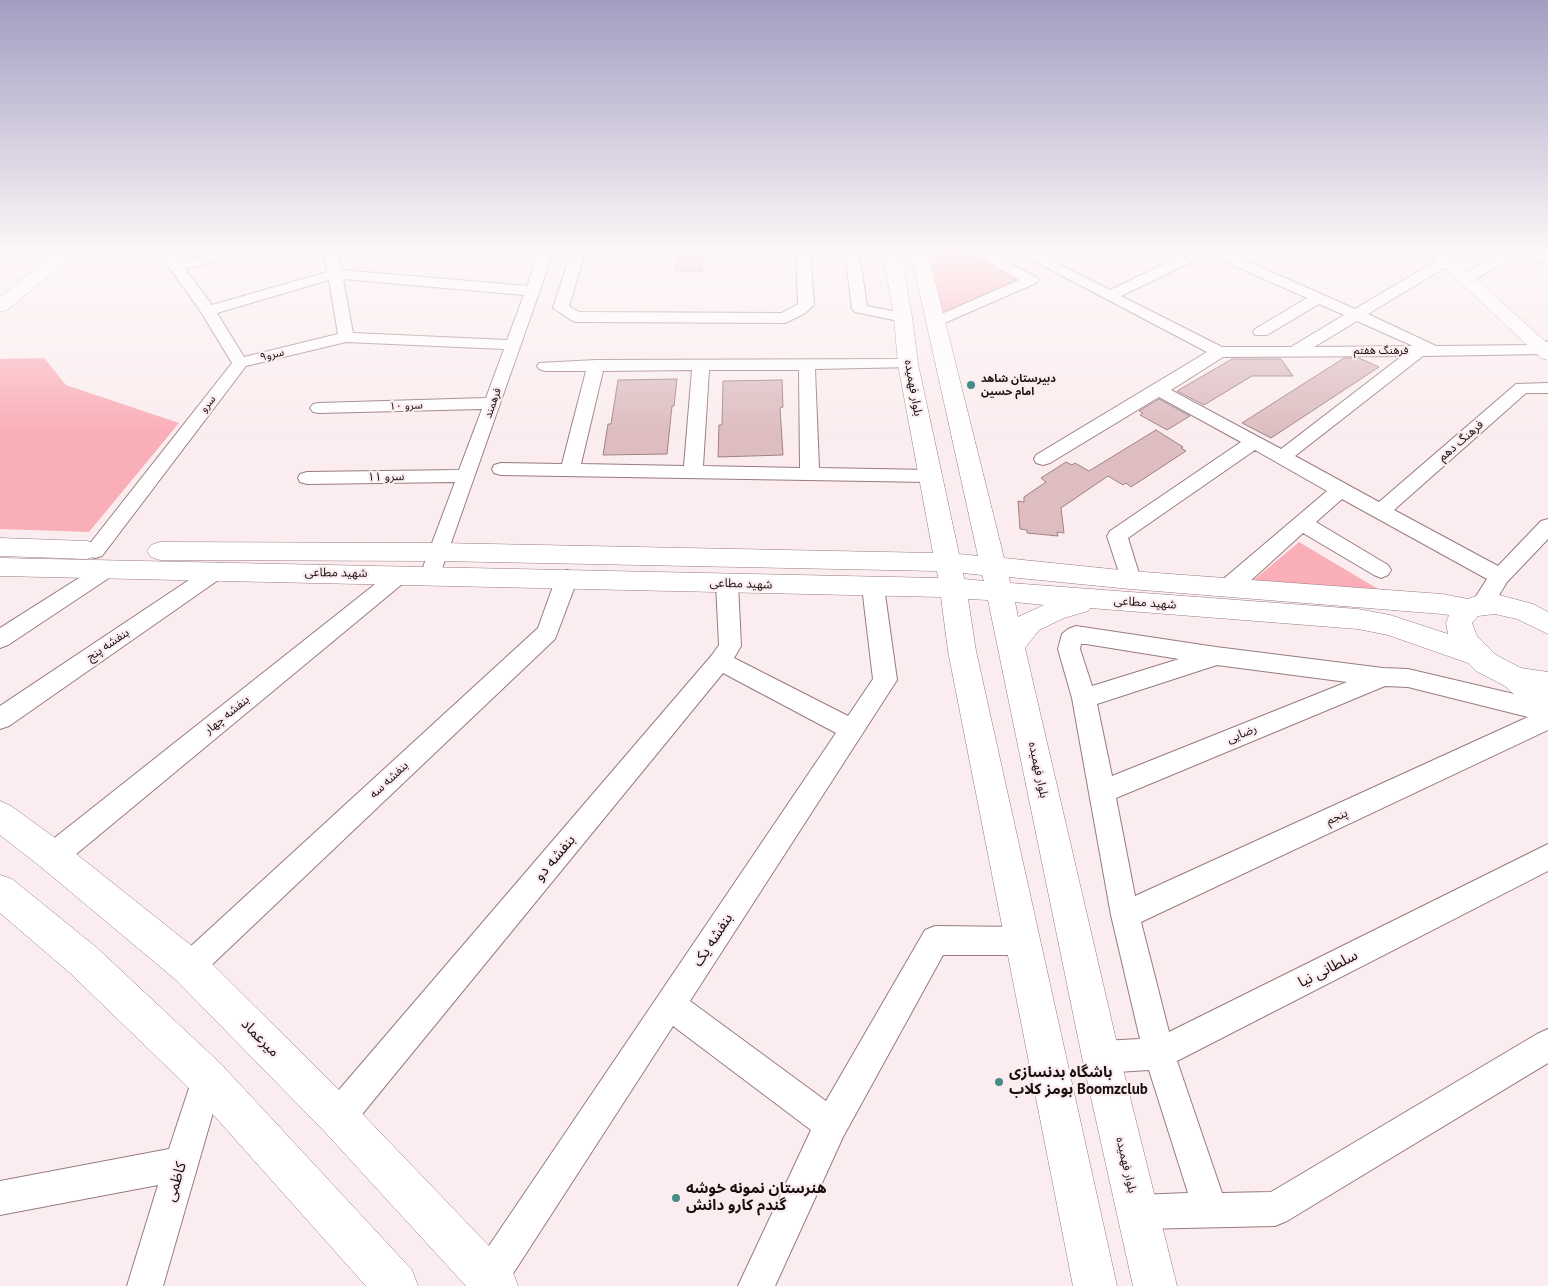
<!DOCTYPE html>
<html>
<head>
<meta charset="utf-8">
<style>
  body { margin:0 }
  canvas { display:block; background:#fbedef }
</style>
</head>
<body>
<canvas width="1548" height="1286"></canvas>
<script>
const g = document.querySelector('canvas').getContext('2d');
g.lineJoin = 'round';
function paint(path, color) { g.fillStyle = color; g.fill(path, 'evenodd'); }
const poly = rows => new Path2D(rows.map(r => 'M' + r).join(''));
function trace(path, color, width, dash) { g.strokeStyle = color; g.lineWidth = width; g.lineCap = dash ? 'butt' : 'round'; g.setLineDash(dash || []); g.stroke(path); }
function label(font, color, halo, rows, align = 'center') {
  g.font = font + ' "PT Sans","Noto Sans Arabic",sans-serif'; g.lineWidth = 4.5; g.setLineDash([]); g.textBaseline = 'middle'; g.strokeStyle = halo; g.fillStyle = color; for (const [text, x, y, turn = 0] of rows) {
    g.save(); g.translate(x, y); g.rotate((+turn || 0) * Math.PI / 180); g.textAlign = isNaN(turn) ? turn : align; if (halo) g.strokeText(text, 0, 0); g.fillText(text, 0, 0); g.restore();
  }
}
paint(poly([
  [924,253,969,253,1020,279,939,316],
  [44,358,66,385,179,423,89,532,0,529,0,359],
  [1299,542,1378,589,1249,584]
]), '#faafb8');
const building = poly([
  [678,253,703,253,702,271,676,271,678,253],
  [1344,358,1359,358,1379,367,1271,438,1242,423,1344,358],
  [1232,359,1281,359,1293,376,1252,376,1204,405,1177,391,1232,359],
  [677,379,674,406,672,406,667,454,603,455,608,424,611,424,618,380,677,379],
  [782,380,783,407,780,408,783,455,718,457,719,425,722,425,723,381,782,380],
  [1159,399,1190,416,1167,430,1140,415,1143,413,1139,411,1159,399],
  [1156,430,1183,447,1181,448,1186,451,1131,487,1126,483,1123,485,1108,476,1061,508,1064,533,1057,532,1058,536,1027,533,1027,530,1020,529,1018,501,1024,502,1024,497,1046,482,1041,478,1066,462,1072,465,1075,463,1089,471,1156,430]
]);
paint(building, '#ddbdc0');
trace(building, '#9f8184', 1);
const minor = poly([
  [159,253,173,253,180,262,211,253,235,253,233,256,185,269,212,305,327,272,324,253,338,253,341,270,527,286,539,253,553,253,438,580,431,583,424,580,420,575,455,482,307,484,300,482,298,478,300,474,307,472,459,470,482,409,319,413,313,412,310,408,313,404,319,403,486,398,504,349,346,342,246,366,102,556,95,558,88,556,85,551,88,546,232,363,201,312,159,253],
  [343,279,524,295,507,340,353,333,343,279],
  [329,280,338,334,244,357,217,313,329,280],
  [571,253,585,253,569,306,579,312,782,313,798,304,796,253,810,253,814,305,804,314,785,323,576,322,571,320,553,308,571,253],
  [845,253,859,253,867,306,908,314,911,317,908,320,903,322,855,312,852,309,845,253],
  [971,253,990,253,1036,277,1038,280,1036,283,940,325,930,325,927,322,930,319,1019,280,971,253],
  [1019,253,1037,253,1110,290,1187,253,1206,253,1204,256,1121,296,1222,347,1291,347,1344,315,1319,304,1267,335,1255,335,1253,332,1255,329,1307,298,1212,256,1210,253,1229,253,1355,309,1441,258,1451,258,1453,261,1451,264,1368,314,1436,346,1539,345,1548,341,1548,354,1423,356,1295,456,1379,502,1516,384,1548,383,1548,393,1526,393,1394,510,1498,566,1541,521,1548,519,1548,539,1507,582,1490,610,1482,612,1474,610,1471,604,1487,579,1342,499,1316,522,1388,565,1391,570,1388,575,1381,578,1374,575,1303,533,1237,593,1229,595,1221,593,1218,587,1221,581,1327,491,1255,450,1128,538,1141,580,1137,585,1130,588,1123,585,1107,536,1110,531,1241,442,1159,397,1050,463,1043,465,1036,463,1034,459,1036,455,1207,352,1019,253],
  [1357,321,1413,346,1314,347,1357,321],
  [1402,356,1281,449,1171,390,1223,357,1402,356],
  [1502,253,1520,253,1471,282,1461,282,1459,279,1461,276,1502,253],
  [1528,253,1548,254,1548,264,1530,256,1528,253],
  [908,359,914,361,916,364,914,367,815,369,819,468,930,470,937,472,939,476,937,480,930,482,501,475,494,473,492,469,494,465,501,463,562,464,586,371,545,371,539,369,537,366,539,363,596,360,908,359],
  [692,370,684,466,581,464,603,371,692,370],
  [709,370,799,370,800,468,703,466,709,370],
  [108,561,115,564,118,569,115,574,8,645,0,648,0,628,101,564,108,561],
  [217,563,224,566,227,571,224,576,9,726,0,729,0,706,210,566,217,563],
  [400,567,407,570,411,575,407,580,63,865,53,869,43,865,39,856,43,847,393,570,400,567],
  [567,570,574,573,578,578,555,639,199,977,189,982,179,977,174,967,179,957,538,628,556,578,560,573,567,570],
  [727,576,735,579,738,584,741,646,734,658,848,716,873,679,862,587,865,581,873,579,881,581,884,587,897,680,690,1001,826,1101,925,930,935,926,1022,927,1032,931,1036,941,1032,951,1022,955,943,955,843,1137,775,1286,738,1286,811,1130,673,1026,505,1286,474,1286,471,1278,476,1265,836,733,723,673,350,1129,338,1133,326,1129,322,1117,326,1105,712,655,719,645,716,584,719,579,727,576],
  [1076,626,1216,647,1383,668,1408,669,1548,702,1548,730,1141,922,1169,1032,1548,844,1548,871,1177,1061,1222,1193,1271,1192,1537,1034,1548,1029,1548,1063,1287,1221,1275,1226,1138,1229,1126,1224,1121,1212,1126,1200,1138,1195,1188,1193,1149,1070,1101,1073,1090,1068,1085,1057,1090,1046,1101,1041,1140,1039,1111,915,1072,698,1058,649,1062,634,1068,629,1076,626],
  [1081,644,1086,644,1179,659,1092,686,1080,649,1081,644],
  [1217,665,1347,682,1112,776,1097,704,1217,665],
  [1385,686,1408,687,1528,717,1135,896,1116,798,1385,686],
  [207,1062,218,1067,223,1078,163,1286,127,1286,158,1185,0,1215,0,1181,169,1149,196,1067,207,1062]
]);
const tertiary = poly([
  [57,253,76,253,7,310,0,312,0,297,57,253],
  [883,253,901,253,912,317,918,364,959,554,978,556,911,253,928,253,1004,558,1130,571,1442,594,1468,599,1482,594,1495,594,1533,604,1548,612,1548,634,1517,619,1495,614,1478,616,1472,623,1477,636,1496,655,1521,668,1548,672,1548,719,1538,716,1505,686,1476,671,1468,663,1388,635,1358,629,1090,608,1088,611,1064,618,1039,630,1025,648,1120,1057,1177,1286,1133,1286,1082,1057,988,600,968,599,976,651,1117,1286,1073,1286,948,651,941,597,0,576,0,558,938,578,937,571,440,561,160,560,151,557,147,551,151,545,160,542,440,543,933,553,898,364,894,317,883,253],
  [963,573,982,575,984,581,964,579,963,573],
  [1009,577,1130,589,1442,614,1449,615,1446,623,1448,634,1390,615,1358,609,1010,583,1009,577],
  [1015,602,1044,605,1018,617,1015,602],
  [1429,253,1447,253,1548,344,1548,360,1541,358,1429,253],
  [0,538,87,541,96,544,100,550,96,556,87,559,0,556,0,538],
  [0,801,11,806,65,845,202,954,352,1103,512,1270,518,1286,466,1286,324,1131,176,980,41,867,0,835,0,801],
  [0,875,12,879,96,947,221,1064,412,1270,418,1286,366,1286,193,1092,70,973,0,913,0,875]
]);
trace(minor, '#997b7e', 2);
trace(tertiary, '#997b7e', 1);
paint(minor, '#fff');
paint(tertiary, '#fff');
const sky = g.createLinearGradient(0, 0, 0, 433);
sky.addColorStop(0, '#a39dc2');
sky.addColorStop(0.58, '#fdf7f8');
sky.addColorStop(1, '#fdf7f800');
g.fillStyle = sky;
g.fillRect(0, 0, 1548, 433);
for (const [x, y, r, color] of [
  [971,385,5,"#458d89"],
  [999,1082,5,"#458d89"],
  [676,1198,5,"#458d89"]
]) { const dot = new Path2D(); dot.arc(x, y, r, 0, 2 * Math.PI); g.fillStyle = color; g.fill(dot); trace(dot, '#fbedef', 2); }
label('11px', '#1a0f10', '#fbedef', [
  ["فرهنگ هفتم",1381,351],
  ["سرو۹",272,355,-14],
  ["فرهمند",493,403,-70],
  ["سرو",208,404,-52],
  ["سرو ۱۰",406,406,-2]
]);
label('bold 11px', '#1a0f10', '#fbedef', [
  ["دبیرستان شاهد",981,379],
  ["امام حسین",981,392]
], 'left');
label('12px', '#1a0f10', '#fbedef', [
  ["بلوار فهمیده",913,388,80],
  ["فرهنگ دهم",1461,441,-41],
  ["۱۱ سرو",386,477,-1],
  ["شهید مطاعی",336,573,1],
  ["شهید مطاعی",741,584,2],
  ["شهید مطاعی",1145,603,4],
  ["بنفشه پنج",108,645,-34],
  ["بنفشه چهار",227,715,-39],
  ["رضایی",1242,734,-22],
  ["بلوار فهمیده",1038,770,78],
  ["بنفشه سه",389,780,-43],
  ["پنجم",1337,817,-25],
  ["بلوار فهمیده",1126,1165,77]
]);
label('15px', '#1a0f10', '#fbedef', [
  ["بنفشه دو",555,858,-50],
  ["بنفشه یک",713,940,-57],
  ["سلطانی نیا",1328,969,-27],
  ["میرعماد",260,1038,45],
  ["کاظمی",176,1182,-73]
]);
label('bold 15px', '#1a0f10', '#fbedef', [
  ["باشگاه بدنسازی",1009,1073],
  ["بومز کلاب Boomzclub",1009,1090],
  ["هنرستان نمونه خوشه",686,1189],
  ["گندم کارو دانش",686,1206]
], 'left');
</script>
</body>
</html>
